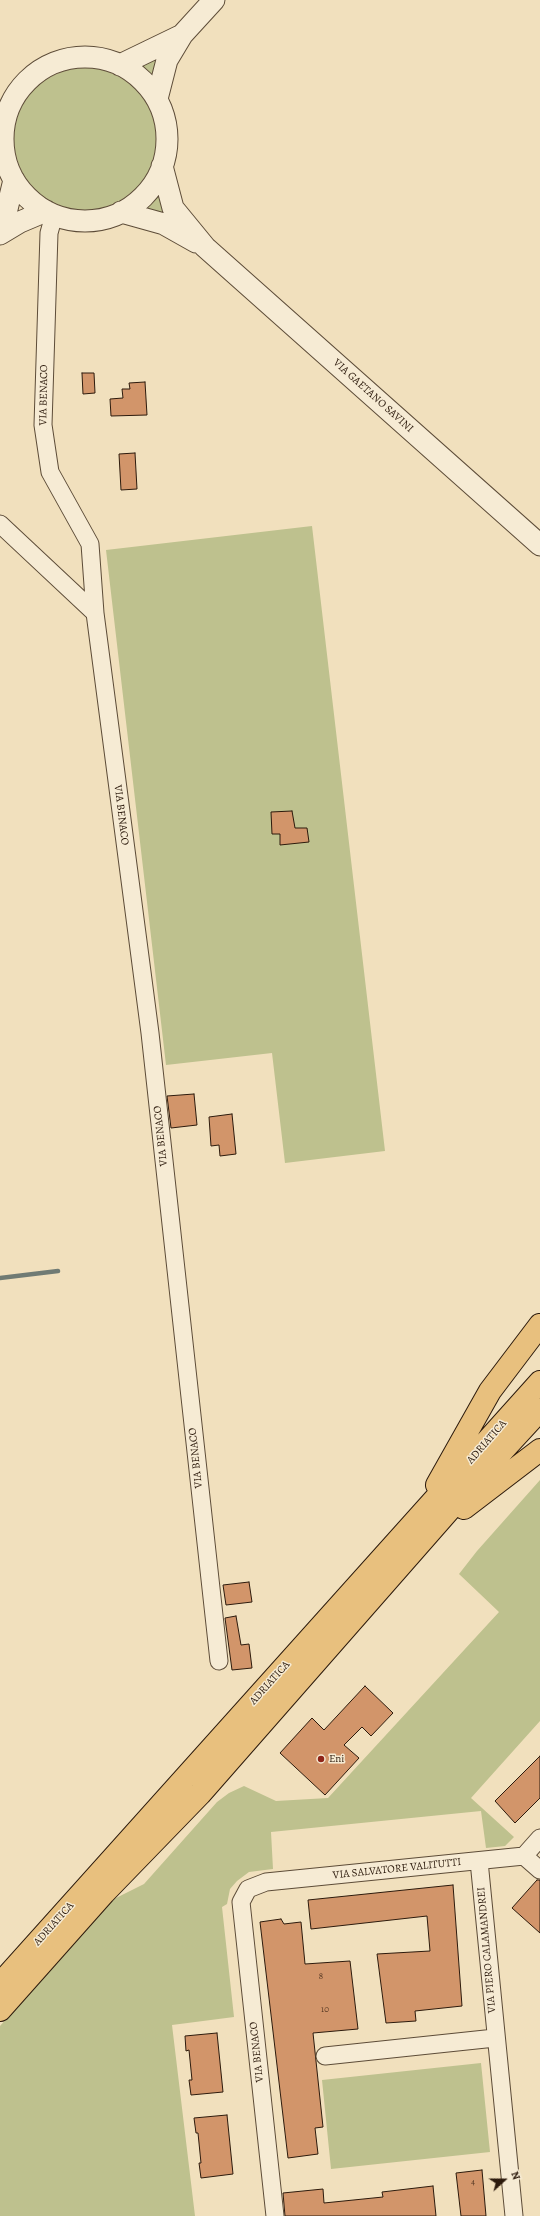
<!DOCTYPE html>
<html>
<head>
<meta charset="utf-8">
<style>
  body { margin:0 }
  #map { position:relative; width:540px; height:2216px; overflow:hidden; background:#f1e0bd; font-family:Alegreya,serif }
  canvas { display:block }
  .north { position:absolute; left:484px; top:2160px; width:40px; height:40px; -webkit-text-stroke:3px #f6ebd4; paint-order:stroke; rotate:69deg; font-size:11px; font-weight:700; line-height:16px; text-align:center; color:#2c1a0c }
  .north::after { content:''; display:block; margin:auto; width:14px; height:18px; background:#2c1a0c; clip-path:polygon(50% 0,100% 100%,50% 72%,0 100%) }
</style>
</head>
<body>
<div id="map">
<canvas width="540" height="2216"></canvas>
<div class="north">N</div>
</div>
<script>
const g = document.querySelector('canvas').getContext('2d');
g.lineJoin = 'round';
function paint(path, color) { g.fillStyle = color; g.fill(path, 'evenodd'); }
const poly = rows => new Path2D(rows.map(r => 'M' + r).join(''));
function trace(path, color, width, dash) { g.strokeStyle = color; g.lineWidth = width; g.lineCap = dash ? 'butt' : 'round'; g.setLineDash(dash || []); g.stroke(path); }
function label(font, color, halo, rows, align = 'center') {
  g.font = font + ' Alegreya,serif'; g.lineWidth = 3; g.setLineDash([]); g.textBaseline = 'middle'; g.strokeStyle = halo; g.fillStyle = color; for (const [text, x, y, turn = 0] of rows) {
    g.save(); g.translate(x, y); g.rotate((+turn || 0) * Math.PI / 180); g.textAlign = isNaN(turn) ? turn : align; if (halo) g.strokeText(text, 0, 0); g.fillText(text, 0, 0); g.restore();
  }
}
paint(poly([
  [168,49,153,87,145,74,132,66],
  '14 139a71 71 0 1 1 142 0a71 71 0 1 1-142 0Z',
  [160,187,175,221,137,209,150,200],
  [312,526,385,1151,285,1163,272,1053,166,1065,106,550],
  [540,1480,540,1721,471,1798,514,1837,505,1846,486,1848,481,1811,271,1832,273,1869,249,1872,237,1881,230,1889,227,1904,222,1907,234,2017,172,2025,195,2216,0,2216,0,2026,114,1899,144,1884,217,1802,229,1793,244,1786,276,1801,328,1798,499,1612,459,1574,477,1551],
  [481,2063,490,2152,331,2169,322,2080]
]), '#bec18e');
trace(poly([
  [0,1278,58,1271]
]), '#707b74', 4.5);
const building = poly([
  [82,373,94,373,95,393,83,394,82,373],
  [145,382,147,415,111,416,110,399,123,398,122,389,130,389,129,383,145,382],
  [135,453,137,489,121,490,119,454,135,453],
  [292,811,295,828,307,828,309,842,280,845,280,834,272,834,271,812,292,811],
  [194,1094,197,1125,171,1128,167,1096,194,1094],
  [232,1114,236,1154,220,1156,219,1145,211,1146,209,1117,232,1114],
  [249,1582,252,1602,226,1605,223,1585,249,1582],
  [236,1616,241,1645,249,1644,252,1668,232,1670,225,1618,236,1616],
  [365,1686,393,1713,371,1736,362,1727,344,1745,359,1758,325,1795,280,1753,312,1718,324,1730,365,1686],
  [540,1756,540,1798,515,1823,495,1801,540,1756],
  [537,1880,540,1880,540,1933,512,1908,537,1880],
  [453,1885,462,2006,415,2011,416,2021,386,2023,377,1954,430,1951,427,1916,311,1929,308,1900,453,1885],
  [281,1919,284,1924,301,1922,305,1964,350,1961,358,2029,313,2033,323,2127,315,2128,318,2154,288,2158,260,1922,281,1919],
  [217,2033,223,2092,191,2095,189,2080,192,2080,189,2050,186,2051,185,2036,217,2033],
  [227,2115,233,2174,201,2178,199,2163,201,2163,198,2133,196,2133,194,2118,227,2115],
  [482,2170,486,2216,461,2216,456,2173,482,2170],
  [433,2186,436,2216,285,2216,283,2193,323,2189,324,2203,383,2197,382,2192,433,2186]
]);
paint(building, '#d2956a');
trace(building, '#2c1a0c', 1);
const minor = poly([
  [54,215,49,233,43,425,50,472,90,544,95,613,150,1033,219,1661],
  [0,524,95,613],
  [524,1856,540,1870],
  [479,1861,514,2216],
  [325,2056,495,2038],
  [275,2216,241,1902,248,1889,266,1882,524,1856,540,1838]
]);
const tertiary = poly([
  '3 139a82 82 0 1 1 164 0a82 82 0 1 1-164 0Z',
  [120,65,182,35],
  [157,99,167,60,182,35,214,0],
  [162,166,173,208,205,247,540,545],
  [121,212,164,224,196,242],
  [0,221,7,209,14,180],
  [0,234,20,222,46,211]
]);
const trunk = poly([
  [437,1485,490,1391,540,1325],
  [464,1508,540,1450],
  [0,1984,540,1382],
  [0,2010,104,1893,200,1794,471,1485,540,1410]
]);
trace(minor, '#5d4c38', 19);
trace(tertiary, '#5d4c38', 23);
trace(trunk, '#2c1a0c', 24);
trace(minor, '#f6ebd4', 17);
trace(tertiary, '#f6ebd4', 21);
trace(trunk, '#e8c07e', 22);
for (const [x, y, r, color] of [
  [321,1759,4,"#8f2418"]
]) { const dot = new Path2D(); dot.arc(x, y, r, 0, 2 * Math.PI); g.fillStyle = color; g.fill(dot); trace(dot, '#f6ebd4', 1.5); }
label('9px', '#563924', null, [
  ["8",321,1977],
  ["10",325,2010],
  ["4",473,2182]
]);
label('11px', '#2c1a0c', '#f6ebd4', [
  ["VIA BENACO",44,395,-89],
  ["VIA GAETANO SAVINI",373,396,42],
  ["VIA BENACO",121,815,83],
  ["VIA BENACO",161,1136,-96],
  ["ADRIATICA",487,1442,-49],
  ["VIA BENACO",196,1458,-96],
  ["ADRIATICA",270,1683,-48],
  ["VIA SALVATORE VALITUTTI",397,1869,-6],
  ["ADRIATICA",54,1924,-48],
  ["VIA PIERO CALAMANDREI",487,1950,-95],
  ["VIA BENACO",257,2052,-96]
]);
label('11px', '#2c1a0c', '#f6ebd4', [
  ["Eni",329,1759]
], 'left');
</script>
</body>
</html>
